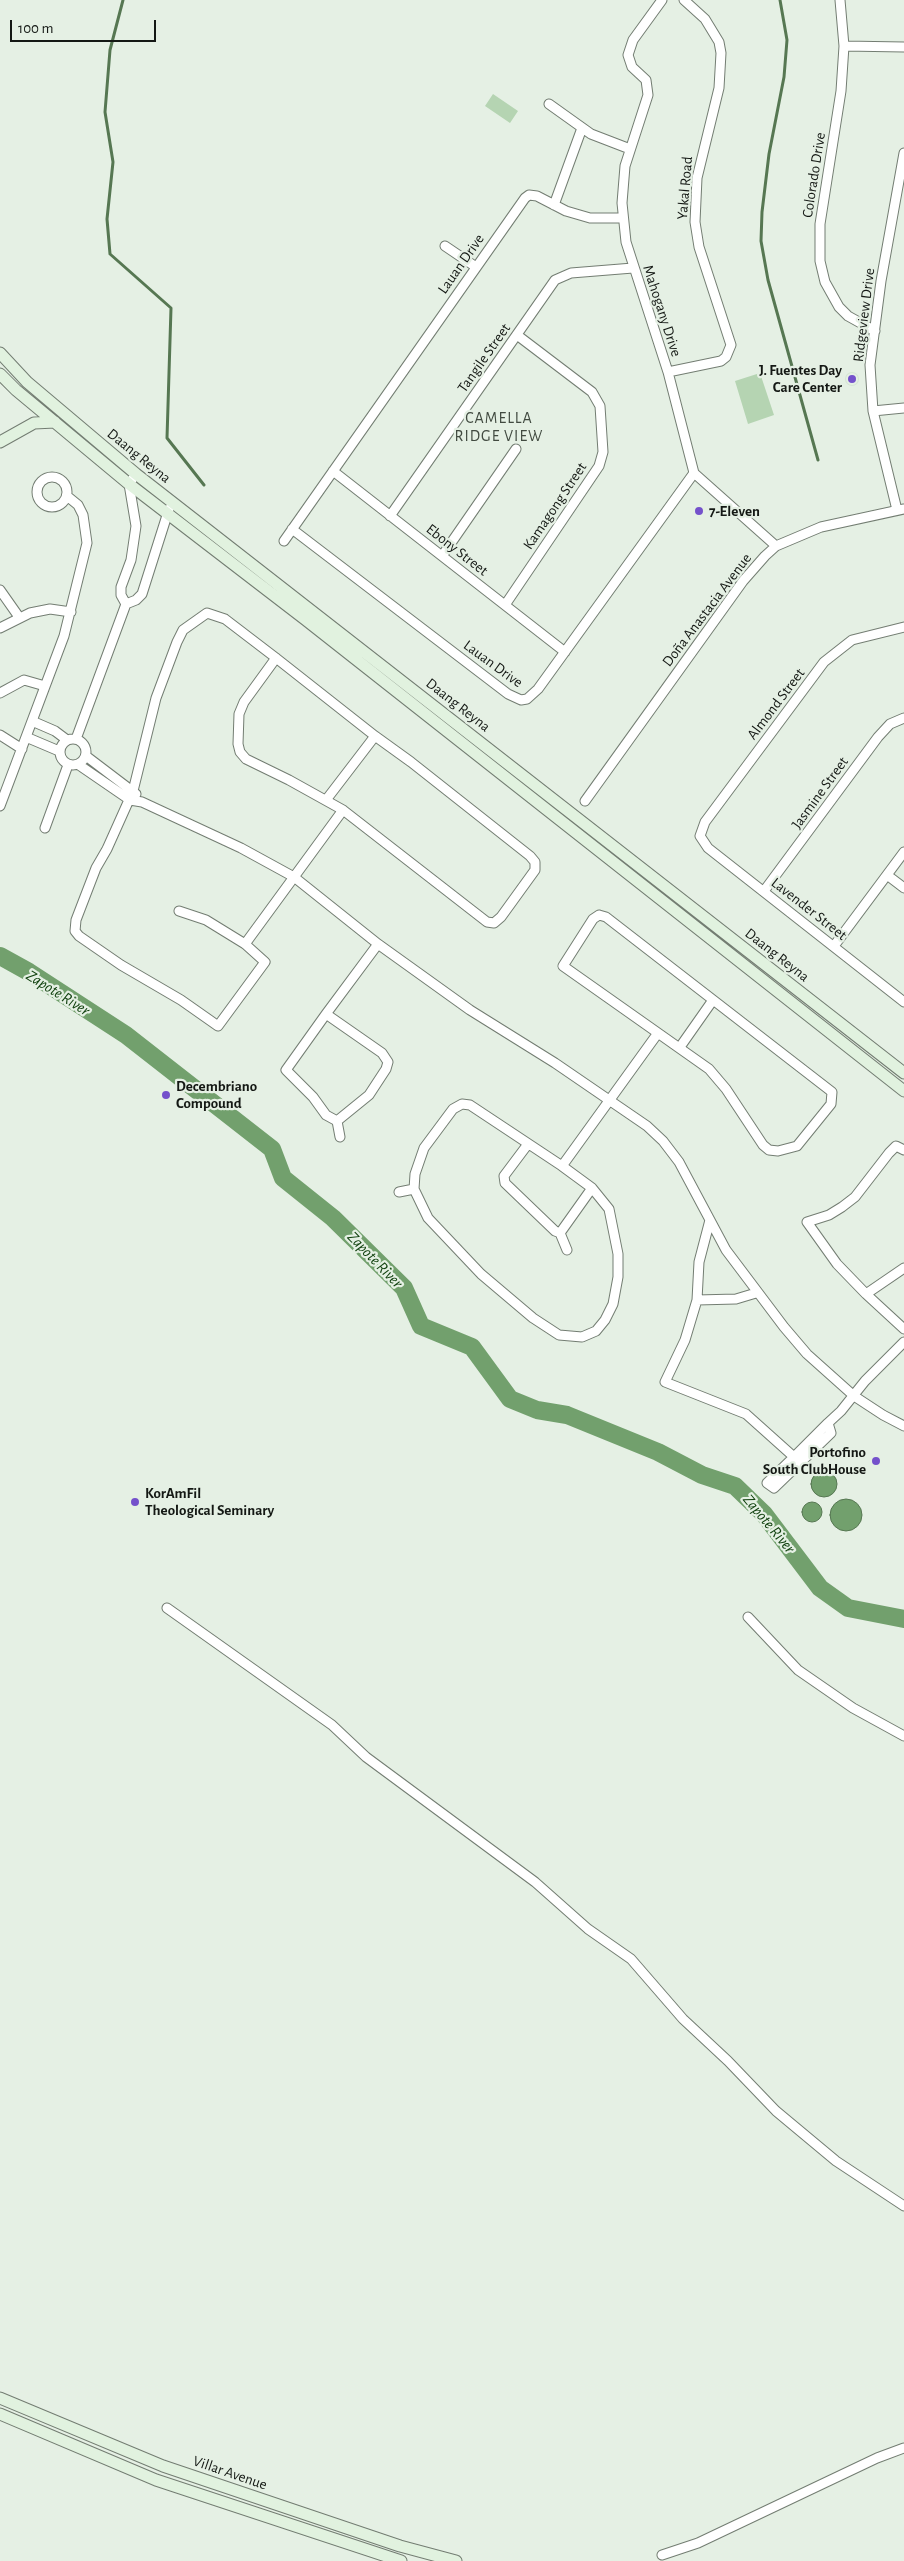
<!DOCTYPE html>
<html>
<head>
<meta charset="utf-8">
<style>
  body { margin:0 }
  #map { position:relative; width:904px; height:2561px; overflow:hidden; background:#e5f0e4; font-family:"Alegreya Sans",sans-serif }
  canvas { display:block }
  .scale { position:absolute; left:10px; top:20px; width:146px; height:22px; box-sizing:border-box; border:2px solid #141814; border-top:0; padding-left:6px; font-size:15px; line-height:18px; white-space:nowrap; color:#141814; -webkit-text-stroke:4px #e5f0e4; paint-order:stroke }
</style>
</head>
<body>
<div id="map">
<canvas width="904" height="2561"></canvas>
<div class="scale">100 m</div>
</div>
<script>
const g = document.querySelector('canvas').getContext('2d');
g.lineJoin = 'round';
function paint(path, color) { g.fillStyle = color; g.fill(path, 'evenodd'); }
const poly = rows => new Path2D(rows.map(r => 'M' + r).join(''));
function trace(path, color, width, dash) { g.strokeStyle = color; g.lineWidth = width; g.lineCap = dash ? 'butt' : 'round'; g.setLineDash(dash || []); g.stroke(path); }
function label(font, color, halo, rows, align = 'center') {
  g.font = font + ' "Alegreya Sans",sans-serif'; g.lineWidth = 4.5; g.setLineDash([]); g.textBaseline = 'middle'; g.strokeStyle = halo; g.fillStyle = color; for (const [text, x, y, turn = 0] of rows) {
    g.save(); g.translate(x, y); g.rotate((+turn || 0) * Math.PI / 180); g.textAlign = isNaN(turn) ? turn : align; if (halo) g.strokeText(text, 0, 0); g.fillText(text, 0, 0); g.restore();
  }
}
paint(poly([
  '845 379a7 7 0 1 1 14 0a7 7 0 1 1-14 0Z'
]), '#d5e5d3');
paint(poly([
  [493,94,518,111,510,123,485,106],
  [760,373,774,415,748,424,735,381]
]), '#b5d4b2');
const water = poly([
  '811 1484a13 13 0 1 1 26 0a13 13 0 1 1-26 0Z',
  '830 1515a16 16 0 1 1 32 0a16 16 0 1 1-32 0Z',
  '802 1512a10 10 0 1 1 20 0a10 10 0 1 1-20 0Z'
]);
paint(water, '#72a06d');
trace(water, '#567752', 1);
trace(poly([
  [123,0,110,50,105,112,113,162,107,219,110,254,171,308,167,438,204,485],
  [780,0,787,40,784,77,769,154,762,212,761,241,768,280,818,460]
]), '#567752', 3);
trace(poly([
  [0,956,29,972,126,1035,272,1149,283,1178,333,1218,404,1288,421,1326,472,1347,510,1399,537,1410,567,1415,658,1452,702,1475,735,1486,764,1514,820,1588,848,1608,904,1619]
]), '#72a06d', 18);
const street = poly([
  [662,0,633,40,628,55,632,67,646,80,648,95,625,166,622,203,626,242,668,372,694,473,776,546],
  [840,0,844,46,841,91,820,224,820,261,825,282,839,307,848,316,875,331],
  [844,46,904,47],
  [549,104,591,134,630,149],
  [554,205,582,128],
  [445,246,476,267],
  [668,372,721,361,726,357,731,345,699,247,695,222,697,178,719,88,721,53,719,42,705,19,684,0],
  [873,411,904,408],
  [333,471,565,652],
  '37 492a15 15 0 1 1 30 0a15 15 0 1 1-30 0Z',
  [897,510,873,411,870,365,881,281,904,153],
  [390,516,555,280,571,273,633,268],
  [292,529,508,694,521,700,527,699,538,689,694,473],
  [284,541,525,198,529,195,537,196,566,211,590,218,623,218],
  [442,556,516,449],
  [0,590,19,617],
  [126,604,121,595,121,587,131,560,136,526,129,484,136,474],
  [505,605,599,466,603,452,600,406,592,392,517,335],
  [904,627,852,640,824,662,705,822,700,836,708,848,904,1002],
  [0,628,30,613,50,609,71,612],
  [0,693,24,680,45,686],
  [32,721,55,731,67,740],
  [0,735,22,749],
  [26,737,59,751],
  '60 752a13 13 0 1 1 26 0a13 13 0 1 1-26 0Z',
  [76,739,126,604,136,600,142,594,169,509],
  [86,756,136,794],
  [79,765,130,800,142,802,241,848,294,877,378,944,470,1010,555,1063,647,1126,663,1141,679,1162,726,1250,784,1327,807,1354,854,1396,883,1415,904,1426],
  [326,800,375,736],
  [585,801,743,581,765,556,776,546,821,527,904,509],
  [0,806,64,636,87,543,83,515,78,505,67,496],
  [45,828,68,765],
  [887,875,904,888],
  [764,891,878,737,890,724,904,718],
  [179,911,206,920,245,944,265,962,218,1026,181,1000,121,965,79,936,75,931,76,920,96,868,107,849,133,791,156,698,177,642,183,630,207,613,225,619,276,658,375,736,411,762,530,856,535,862,535,870,501,917,494,923,487,922,343,810,289,780,246,759,240,752,238,744,239,714,244,702,276,658],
  [599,915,606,917,832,1092,831,1104,797,1146,778,1151,769,1150,763,1145,726,1089,709,1069,563,966,593,919,599,915],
  [245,944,343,810],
  [834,946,904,852],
  [326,1014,382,1053,388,1062,386,1069,369,1095,337,1121,326,1115,313,1097,286,1070,326,1014,378,944],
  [680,1047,713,1000],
  [337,1121,340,1137],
  [528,1144,504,1176,505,1183,555,1231,560,1233,592,1188],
  [904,1150,896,1146,889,1153,855,1197,842,1207,829,1215,807,1222,837,1264,866,1294,904,1329],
  [562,1166,470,1105,462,1104,453,1109,424,1148,415,1174,414,1189,428,1218,481,1274,533,1318,559,1335,582,1337,596,1331,605,1320,613,1304,618,1277,618,1254,609,1209,592,1188,562,1166,658,1033],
  [399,1192,414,1189],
  [710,1220,699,1262,697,1300,685,1340,665,1382,746,1414,794,1457],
  [560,1233,567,1250],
  [866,1294,904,1268],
  [697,1300,736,1299,756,1293],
  [828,1423,831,1433,774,1488,767,1483,794,1457,828,1423,841,1411,865,1381,904,1342],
  [167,1608,332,1725,366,1757,535,1882,588,1929,631,1959,683,2019,728,2061,776,2111,836,2161,904,2206],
  [748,1617,798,1670,853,1708,904,1736],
  [662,2555,698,2543,877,2458,904,2448]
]);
const secondary = poly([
  [0,353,27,382,136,474,904,1073],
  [0,374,16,390,129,484,306,620,904,1091],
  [0,442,34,423,55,422],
  [0,2398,163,2466,400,2546,456,2561],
  [0,2414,156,2480,401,2561]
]);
trace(street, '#737d72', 11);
trace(secondary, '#737d72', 13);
trace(street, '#fff', 9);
trace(secondary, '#e1f2df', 11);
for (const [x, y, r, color] of [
  [852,379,5,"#7451cb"],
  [699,511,5,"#7451cb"],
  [166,1095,5,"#7451cb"],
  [876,1461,5,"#7451cb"],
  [135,1502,5,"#7451cb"]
]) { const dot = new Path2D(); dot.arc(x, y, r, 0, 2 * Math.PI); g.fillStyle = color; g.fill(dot); trace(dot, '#e5f0e4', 2); }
label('15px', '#141814', '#e5f0e4', [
  ["Colorado Drive",814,175,-81],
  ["Yakal Road",685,188,-85],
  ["Lauan Drive",461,264,-55],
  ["Mahogany Drive",662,311,72],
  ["Ridgeview Drive",864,315,-83],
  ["Tangile Street",484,358,-55],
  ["Daang Reyna",139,456,39],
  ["Kamagong Street",555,506,-56],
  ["Ebony Street",457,550,38],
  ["Doña Anastacia Avenue",707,610,-53],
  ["Lauan Drive",493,664,36],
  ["Almond Street",776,704,-53],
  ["Daang Reyna",458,705,38],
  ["Jasmine Street",820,793,-54],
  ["Lavender Street",809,909,38],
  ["Daang Reyna",777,955,38],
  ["Villar Avenue",230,2473,19]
]);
label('bold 15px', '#141814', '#e5f0e4', [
  ["J. Fuentes Day",842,370,"right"],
  ["Care Center",842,387,"right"],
  ["7-Eleven",709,511],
  ["Decembriano",176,1086],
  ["Compound",176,1103],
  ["Portofino",866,1452,"right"],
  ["South ClubHouse",866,1469,"right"],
  ["KorAmFil",145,1493],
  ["Theological Seminary",145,1510]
], 'left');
g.letterSpacing = '1px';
label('16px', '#414a40', '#e5f0e4', [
  ["CAMELLA",499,418],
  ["RIDGE VIEW",499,436]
]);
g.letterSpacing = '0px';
label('italic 16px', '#124210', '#e5f0e4', [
  ["Zapote River",58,993,32],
  ["Zapote River",375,1260,46],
  ["Zapote River",769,1524,50]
]);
</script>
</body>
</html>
